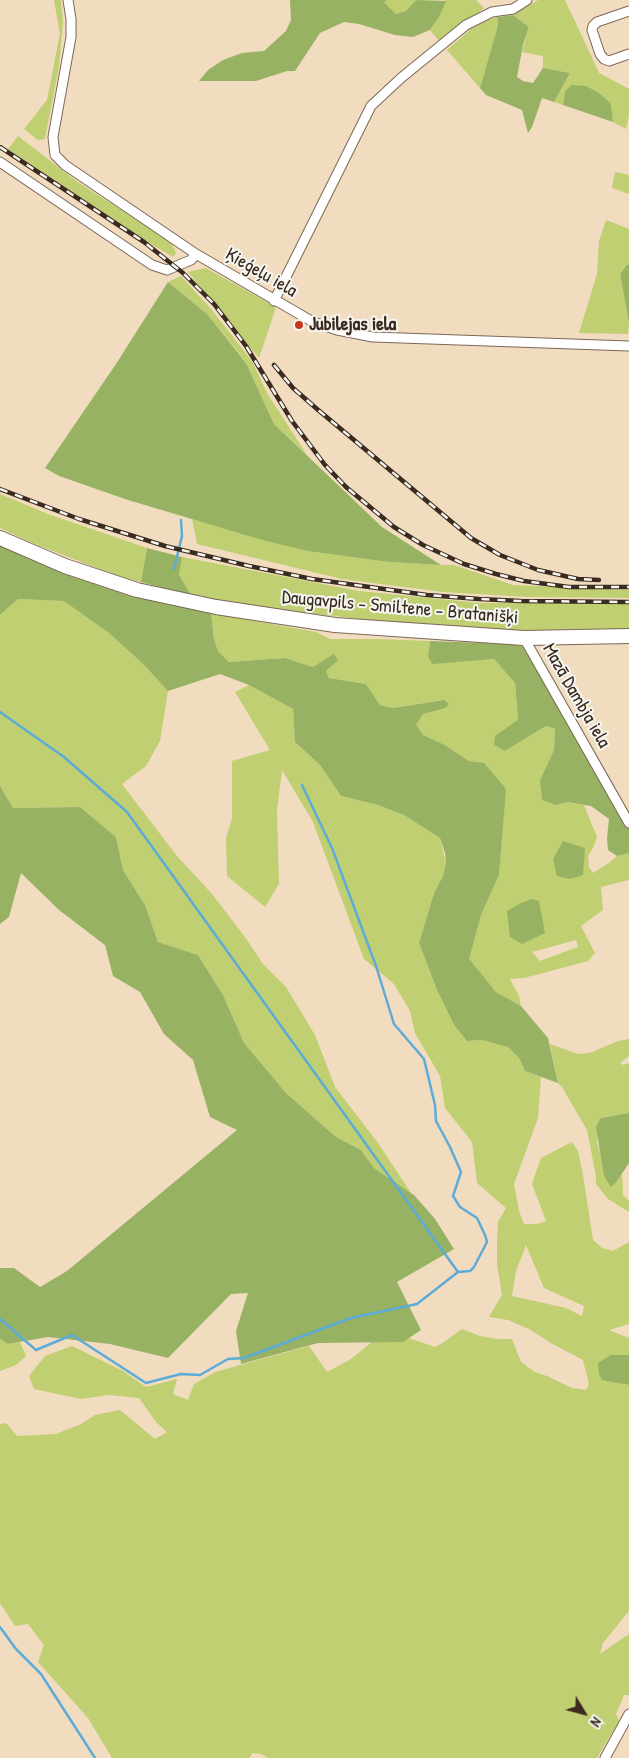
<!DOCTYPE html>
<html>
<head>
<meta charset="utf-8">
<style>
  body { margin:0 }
  #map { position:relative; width:629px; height:1758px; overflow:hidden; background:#f1dcbf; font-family:"Patrick Hand",sans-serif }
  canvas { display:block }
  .north { position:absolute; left:559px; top:1688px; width:50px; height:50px; -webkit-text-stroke:4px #f6f6f2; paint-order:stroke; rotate:127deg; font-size:14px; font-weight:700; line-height:20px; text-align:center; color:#3b2a1e }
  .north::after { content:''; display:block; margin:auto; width:18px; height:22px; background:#3b2a1e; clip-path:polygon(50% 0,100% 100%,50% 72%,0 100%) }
</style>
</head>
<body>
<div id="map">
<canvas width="629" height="1758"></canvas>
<div class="north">N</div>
</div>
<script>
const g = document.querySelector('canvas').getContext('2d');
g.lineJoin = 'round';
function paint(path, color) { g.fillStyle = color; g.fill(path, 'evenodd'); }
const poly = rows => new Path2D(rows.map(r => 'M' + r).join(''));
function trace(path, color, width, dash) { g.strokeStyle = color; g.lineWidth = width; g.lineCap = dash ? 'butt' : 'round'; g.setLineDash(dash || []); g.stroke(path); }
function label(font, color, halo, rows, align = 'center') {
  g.font = font + ' "Patrick Hand",sans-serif'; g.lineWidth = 4; g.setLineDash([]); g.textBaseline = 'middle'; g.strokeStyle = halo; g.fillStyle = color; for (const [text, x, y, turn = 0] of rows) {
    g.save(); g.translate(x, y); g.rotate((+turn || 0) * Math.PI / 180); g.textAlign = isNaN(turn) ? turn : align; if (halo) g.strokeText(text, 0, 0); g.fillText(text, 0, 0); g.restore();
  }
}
paint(poly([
  [54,0,61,0,63,22,59,66,45,139,38,140,24,129,47,100,60,34],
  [387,0,416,0,406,11,396,14,384,2],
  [445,0,476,0,484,8,440,42,430,30,439,17],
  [538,0,565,0,599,73,629,89,629,115,626,129,613,122,611,104,565,92,563,105,554,102,570,73,543,68,543,56,522,52,529,27,513,15],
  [497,17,498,25,480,88,447,50,471,29,486,21],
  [18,136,79,183,160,235,172,244,176,253,173,257,146,241,8,149],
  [615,172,629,175,629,194,612,188],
  [606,220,629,229,629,265,625,265,620,274,629,323,628,334,579,333,597,274,599,241],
  [206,268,276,307,259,358,188,272],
  [181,276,211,309,252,361,267,393,307,455,274,424,247,365,239,353,207,314,168,282],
  [0,494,48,514,147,548,141,582,120,577,30,542,0,528],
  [192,519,307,551,389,562,441,565,454,565,513,585,629,590,629,598,528,597,443,592,342,579,197,544],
  [182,557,359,591,480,603,629,603,629,630,573,629,528,631,369,620,222,603,191,595,179,575],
  [18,599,65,601,109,633,143,664,168,691,160,741,146,766,122,784,177,856,212,894,245,937,263,964,286,987,315,1035,335,1087,378,1143,411,1193,374,1168,361,1150,336,1137,287,1094,244,1043,223,995,198,955,158,942,145,905,123,870,116,837,80,807,13,808,0,786,0,615],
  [211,613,316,632,330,639,376,639,430,641,428,656,464,660,494,659,515,683,518,721,496,736,505,751,546,726,555,729,554,750,540,780,556,805,568,802,584,805,597,837,593,848,588,856,589,867,593,873,609,863,617,856,629,853,629,880,601,887,603,910,581,926,595,953,588,961,524,978,510,979,519,996,521,1006,496,992,468,959,481,915,499,875,501,845,484,763,469,761,445,745,423,735,415,725,423,714,446,708,449,704,443,700,393,708,380,705,366,684,329,678,326,671,285,658,229,662,218,651,214,639],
  [576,940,578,947,540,961,532,952],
  [249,685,293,709,295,742,320,765,341,796,378,805,404,815,440,838,446,863,443,876,434,893,419,943,437,990,454,1025,467,1041,482,1040,508,1047,519,1058,525,1071,541,1077,538,1118,514,1184,519,1211,524,1224,537,1224,546,1221,532,1184,541,1158,572,1142,578,1151,583,1175,593,1240,602,1248,613,1251,629,1242,629,1324,609,1330,629,1338,629,1355,611,1355,622,1384,629,1385,629,1611,603,1643,600,1654,629,1634,629,1695,624,1695,616,1714,619,1721,597,1758,268,1758,261,1754,253,1753,249,1758,112,1758,88,1718,38,1662,44,1645,28,1624,15,1626,0,1603,0,1424,6,1423,17,1436,56,1434,81,1424,95,1415,120,1410,155,1439,167,1432,156,1422,139,1398,109,1395,81,1399,34,1389,29,1376,45,1356,72,1346,123,1371,146,1387,177,1379,173,1394,188,1400,194,1384,215,1372,309,1346,327,1372,351,1359,372,1342,403,1342,409,1338,435,1347,444,1342,462,1329,480,1336,498,1339,512,1339,521,1362,535,1372,547,1376,572,1388,586,1390,589,1384,583,1360,549,1342,531,1330,508,1320,489,1317,502,1295,497,1264,497,1241,498,1222,506,1208,477,1183,472,1142,445,1108,440,1076,415,1033,410,1011,394,984,364,959,313,822,282,770,277,810,279,884,265,907,227,876,226,838,232,819,232,761,270,750,235,692],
  [526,1245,544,1288,584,1306,582,1316,566,1308,512,1296,516,1271],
  [629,1039,629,1056,620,1063,623,1065,629,1063,629,1113,601,1118,597,1142,602,1160,604,1176,617,1181,622,1173,623,1195,629,1201,629,1212,608,1199,596,1184,596,1176,587,1130,562,1087,558,1083,550,1044,578,1054,590,1053,618,1041],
  [0,1339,8,1344,20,1342,26,1356,16,1365,0,1371]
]), '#bfcf71');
paint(poly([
  [290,0,387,0,384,2,396,14,406,11,416,0,446,1,439,17,430,30,413,37,395,35,359,24,344,22,320,33,295,71,287,71,256,81,199,81,208,70,223,60,242,53,264,51,286,31,291,20],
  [513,15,529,27,523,45,517,77,523,81,533,83,543,68,570,73,554,102,542,98,532,127,528,133,522,110,486,95,480,88,498,25,497,17],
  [571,85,586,86,599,93,611,104,613,122,563,105,565,92],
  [626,265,629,265,629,323,620,274],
  [168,282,207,314,239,354,247,365,274,424,382,527,441,565,389,562,307,551,259,539,128,500,59,476,45,468,116,364],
  [0,544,211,613,214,639,218,651,229,662,285,658,313,667,334,654,338,660,326,671,329,678,366,684,380,705,393,708,444,700,449,704,446,708,423,714,416,725,423,735,445,745,469,761,484,763,506,789,499,875,481,915,469,959,496,992,521,1006,548,1038,558,1083,525,1071,519,1058,508,1047,482,1040,467,1041,454,1025,437,990,419,943,434,893,443,876,446,863,445,853,440,838,404,815,378,805,341,796,320,765,295,742,293,709,249,685,220,674,168,691,143,664,109,633,64,601,18,599,0,615],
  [147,548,182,557,179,575,191,595,141,582],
  [430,641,513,644,524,647,629,828,629,853,617,856,608,850,607,838,609,819,591,806,568,802,556,805,542,800,540,780,554,750,555,729,546,726,505,751,494,745,495,736,518,720,515,683,494,659,432,664,428,656],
  [0,786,13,808,80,807,116,837,123,870,145,905,158,942,198,955,223,995,244,1043,287,1094,336,1137,361,1150,374,1168,414,1195,435,1219,454,1249,397,1282,421,1330,403,1342,318,1343,241,1364,236,1331,248,1293,231,1294,168,1358,110,1344,48,1337,8,1344,0,1339,0,1268,14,1268,40,1287,67,1271,237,1130,210,1117,193,1060,164,1034,140,992,113,976,105,945,59,910,21,873,9,917,0,924],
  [563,841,585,848,583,875,570,879,557,876,553,859],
  [532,899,539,901,545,933,522,944,510,937,507,911,519,904],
  [629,1113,629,1163,617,1181,611,1187,604,1176,596,1127,601,1118],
  [611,1355,629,1355,629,1385,602,1380,599,1374,598,1363]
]), '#97b263');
trace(poly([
  [174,569,182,536,181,520],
  [0,712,64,757,127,812,458,1272,417,1304,351,1318,244,1358,228,1359,200,1375,181,1374,146,1383,72,1335,36,1350,0,1319],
  [302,785,332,848,376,966,394,1024,424,1059,435,1105,436,1121,450,1147,461,1172,453,1196,460,1207,477,1218,485,1235,487,1242,474,1267,470,1271,458,1272],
  [0,1627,16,1649,41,1674,95,1758]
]), '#5dabd7', 2.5);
const minor = poly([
  [68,0,71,19,71,37,53,137,55,155,65,165,196,254],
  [629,11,597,22,593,26,592,30,600,54,604,59,609,61,629,54],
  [0,162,152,265,167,270,191,260,196,254,313,322,337,330,373,337,629,346],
  [274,301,371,106,401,78,466,25,492,12,513,9,527,0],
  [524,638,629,823],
  [605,1758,629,1714]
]);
const secondary = poly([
  [0,538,65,566,137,590,216,607,335,625,524,638,629,636]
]);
trace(minor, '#7b6856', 11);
trace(secondary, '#7b6856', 16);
trace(minor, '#fff', 9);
trace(secondary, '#fff', 14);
const rail = poly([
  [0,147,144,242,183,273,214,304,246,346,292,421,325,465,346,487,394,527,423,545,464,564,496,574,524,581,569,587,629,587],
  [274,365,293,388,317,409,471,538,500,555,538,570,578,579,599,580],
  [0,489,79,519,165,546,249,566,312,579,427,595,479,599,521,601,629,602]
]);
trace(rail, '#3b2a1e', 4.5);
trace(rail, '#f6f6f2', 2.5, [8]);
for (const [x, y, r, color] of [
  [299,325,5,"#c8321e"]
]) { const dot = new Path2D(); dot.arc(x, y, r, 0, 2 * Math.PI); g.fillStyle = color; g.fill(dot); trace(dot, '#f6f6f2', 2); }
label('19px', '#3b2a1e', '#f6f6f2', [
  ["Ķieģeļu iela",261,273,30],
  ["Daugavpils - Smiltene - Bratanišķi",400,608,5],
  ["Mazā Dambja iela",576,696,60]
]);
label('bold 19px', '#3b2a1e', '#f6f6f2', [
  ["Jubilejas iela",309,325]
], 'left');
</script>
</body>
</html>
